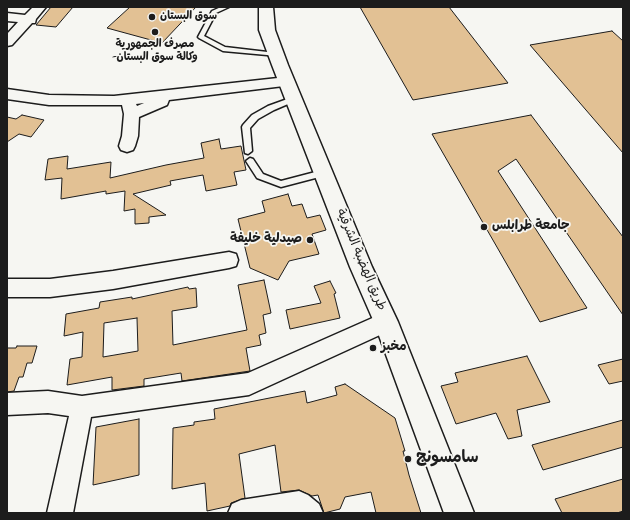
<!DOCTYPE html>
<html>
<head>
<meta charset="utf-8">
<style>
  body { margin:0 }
  #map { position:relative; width:630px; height:520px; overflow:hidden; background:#f6f6f2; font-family:"Indie Flower",sans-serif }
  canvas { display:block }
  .frame { position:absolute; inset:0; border:8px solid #1c1c1c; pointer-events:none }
</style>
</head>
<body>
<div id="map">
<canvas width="630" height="520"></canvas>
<div class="frame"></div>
</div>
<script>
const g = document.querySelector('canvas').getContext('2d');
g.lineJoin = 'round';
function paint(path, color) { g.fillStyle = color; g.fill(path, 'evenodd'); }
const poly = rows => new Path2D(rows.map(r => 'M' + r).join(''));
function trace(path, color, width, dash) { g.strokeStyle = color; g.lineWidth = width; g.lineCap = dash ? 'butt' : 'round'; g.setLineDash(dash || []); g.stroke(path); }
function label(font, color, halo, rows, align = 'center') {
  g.font = font + ' "Indie Flower","Playpen Sans Arabic",sans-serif'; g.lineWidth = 3.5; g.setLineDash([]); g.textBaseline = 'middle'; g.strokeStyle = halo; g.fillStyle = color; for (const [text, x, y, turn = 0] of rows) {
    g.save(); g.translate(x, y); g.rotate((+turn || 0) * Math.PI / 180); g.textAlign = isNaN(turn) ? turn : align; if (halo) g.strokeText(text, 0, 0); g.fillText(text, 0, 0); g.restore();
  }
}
const building = poly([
  [51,7,73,7,56,27,36,25,51,7],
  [130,7,196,7,162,43,107,28,130,7],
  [360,7,449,7,508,83,413,100,360,7],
  [612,31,623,41,623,153,530,45,612,31],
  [22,115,44,120,31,137,19,134,7,142,7,117,16,119,22,115],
  [531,115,623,237,623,315,516,159,498,171,587,308,540,322,432,134,531,115],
  [219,139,221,149,241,146,246,170,234,172,237,185,206,191,203,175,170,181,171,185,133,194,166,215,149,217,149,223,135,224,135,209,124,211,125,191,106,194,106,191,61,199,62,178,45,180,48,159,68,156,67,169,111,162,110,178,166,165,204,158,201,143,219,139],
  [288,194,292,206,302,204,307,218,320,215,326,230,312,234,319,254,289,261,278,280,250,268,238,219,265,212,262,201,288,194],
  [264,280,271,313,263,315,266,333,259,335,261,345,246,348,250,371,182,381,181,373,144,379,144,386,112,390,112,377,67,385,70,359,82,357,83,332,64,336,66,314,99,308,100,302,132,297,132,299,188,287,189,289,196,288,197,307,172,311,173,345,247,330,238,285,264,280],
  [137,318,138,351,103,357,104,323,137,318],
  [330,281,336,293,334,294,340,318,290,329,286,310,321,303,314,286,330,281],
  [17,346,37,346,32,363,27,363,23,377,19,377,14,391,7,392,7,348,16,348,17,346],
  [527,356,550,402,517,410,522,436,508,439,496,413,456,424,441,386,458,382,455,373,527,356],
  [623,359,623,381,609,384,598,365,623,359],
  [345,384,395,418,405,451,403,451,409,475,421,513,376,513,371,492,345,497,340,509,324,513,318,495,312,496,299,490,281,492,275,445,239,454,245,498,231,503,230,506,207,511,205,483,172,489,173,428,194,425,194,422,215,419,214,409,305,391,307,403,337,395,335,387,345,384],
  [139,419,139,475,93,485,96,427,139,419],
  [623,420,623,447,543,470,532,445,623,420],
  [623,479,623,511,617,513,562,513,555,499,623,479]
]);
paint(building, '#e2c194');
trace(building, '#1c1c1c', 1);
const lane = poly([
  [221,7,229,7,216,13,204,36,225,47,276,53,278,54,278,56,223,51,199,38,198,37,212,11,221,7],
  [293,97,295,97,295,101,274,110,258,119,250,128,252,151,248,154,245,153,242,127,243,125,252,115,268,106,293,97],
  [250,158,253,159,263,174,281,181,323,170,327,173,323,176,281,187,257,178,246,161,250,158]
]);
const street = poly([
  [33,7,46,7,36,19,35,23,32,23,12,45,7,46,7,34,18,22,7,21,7,13,25,15,33,7],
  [287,77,292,79,294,82,292,85,169,100,167,105,139,117,138,136,135,146,133,150,127,152,121,150,119,146,122,136,124,114,122,105,49,105,7,99,7,89,49,95,114,96,287,77],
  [144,103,137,106,136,104,144,103],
  [229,252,236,254,238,260,236,266,229,268,113,289,50,297,7,297,7,279,50,279,113,271,229,252],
  [386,312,393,315,396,322,393,329,249,395,91,417,73,513,47,513,69,416,48,413,7,415,7,393,48,391,82,396,248,373,386,312],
  [299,491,308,495,319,504,323,513,228,513,232,504,241,500,299,491]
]);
const primary = poly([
  [259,7,273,7,275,30,288,65,372,267,398,322,474,513,444,513,374,322,350,267,272,65,259,30,259,7]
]);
trace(lane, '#1c1c1c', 3);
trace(street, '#1c1c1c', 3);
trace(primary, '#1c1c1c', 3);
paint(lane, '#f6f6f2');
paint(street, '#f6f6f2');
paint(primary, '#f6f6f2');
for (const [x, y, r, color] of [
  [152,17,4,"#1c1c1c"],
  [155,32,4,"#1c1c1c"],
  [484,227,4,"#1c1c1c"],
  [310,240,4,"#1c1c1c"],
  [373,348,4,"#1c1c1c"],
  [408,459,4,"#1c1c1c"]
]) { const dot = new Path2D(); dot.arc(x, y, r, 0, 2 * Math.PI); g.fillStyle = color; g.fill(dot); trace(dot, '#f6f6f2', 1.5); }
label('bold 11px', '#1c1c1c', '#f6f6f2', [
  ["سوق البستان",160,17],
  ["مصرف الجمهورية",155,45,"center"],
  ["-وكالة سوق البستان",155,58,"center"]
], 'left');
label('bold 13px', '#1c1c1c', '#f6f6f2', [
  ["جامعة طرابلس",492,227],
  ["صيدلية خليفة",302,240,"right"],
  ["مخبز",381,348]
], 'left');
label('13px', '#1c1c1c', '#f6f6f2', [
  ["طريق الهضبة الشرقية",360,260,67]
]);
label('bold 16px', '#1c1c1c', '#f6f6f2', [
  ["سامسونج",416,459]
], 'left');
</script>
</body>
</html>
